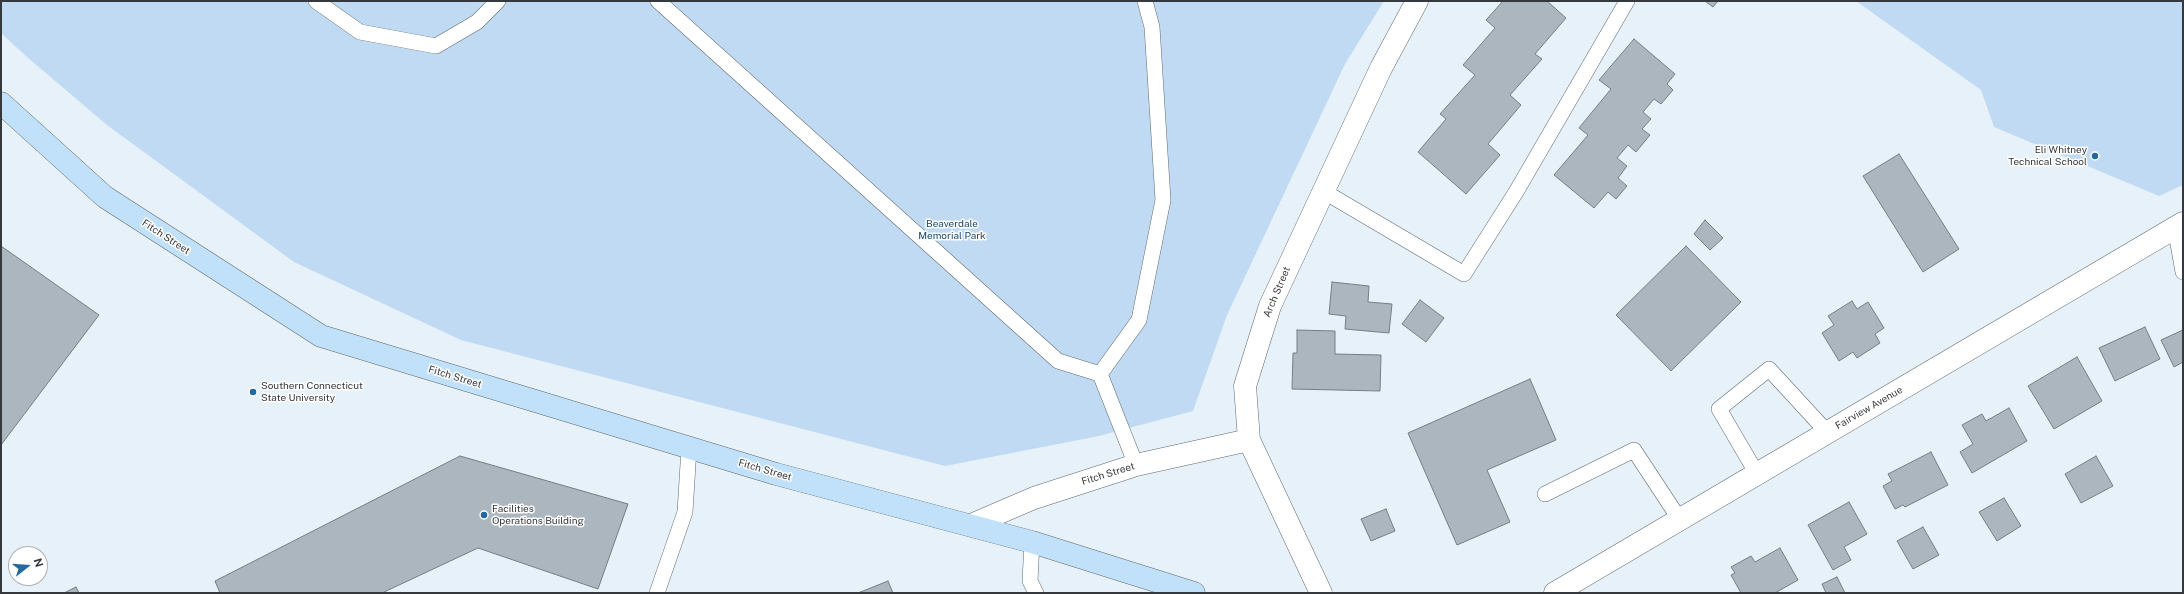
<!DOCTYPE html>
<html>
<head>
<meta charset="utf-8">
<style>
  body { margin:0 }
  #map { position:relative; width:2184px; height:594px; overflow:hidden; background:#e7f1fa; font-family:"Public Sans",sans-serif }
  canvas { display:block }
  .frame { position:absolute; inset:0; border:2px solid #35383c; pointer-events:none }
  .north { position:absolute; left:8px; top:546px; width:40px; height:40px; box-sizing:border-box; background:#fff; border:1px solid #aeafb1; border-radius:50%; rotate:73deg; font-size:11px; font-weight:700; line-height:16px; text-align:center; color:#35383c }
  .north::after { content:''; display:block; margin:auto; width:14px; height:18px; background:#22699d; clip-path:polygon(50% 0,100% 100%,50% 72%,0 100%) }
</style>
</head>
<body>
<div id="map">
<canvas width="2184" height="594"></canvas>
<div class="frame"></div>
<div class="north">N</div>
</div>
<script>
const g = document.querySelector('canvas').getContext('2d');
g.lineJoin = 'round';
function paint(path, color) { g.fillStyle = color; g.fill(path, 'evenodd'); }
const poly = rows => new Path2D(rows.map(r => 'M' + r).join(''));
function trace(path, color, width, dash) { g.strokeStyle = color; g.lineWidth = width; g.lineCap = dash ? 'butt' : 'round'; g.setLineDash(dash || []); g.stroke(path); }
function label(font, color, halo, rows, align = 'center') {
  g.font = font + ' "Public Sans",sans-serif'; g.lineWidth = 3; g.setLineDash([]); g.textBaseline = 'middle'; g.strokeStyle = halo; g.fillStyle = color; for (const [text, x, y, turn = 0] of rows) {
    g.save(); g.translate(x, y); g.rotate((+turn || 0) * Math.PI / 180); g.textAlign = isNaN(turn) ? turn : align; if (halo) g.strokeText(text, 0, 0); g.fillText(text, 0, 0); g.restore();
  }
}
paint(poly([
  [1,1,1384,1,1345,64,1227,315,1193,411,1099,436,945,466,461,340,294,262,107,125,27,57,1,33],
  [1856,1,2183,1,2183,185,2159,196,1994,127,1981,90]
]), '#bfdaf2');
const building = poly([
  [1503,1,1547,1,1566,18,1535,54,1542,59,1510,95,1521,105,1488,144,1500,155,1466,194,1418,152,1446,119,1440,114,1475,75,1463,65,1495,28,1486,20,1503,1],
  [1705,1,1718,1,1713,7,1705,1],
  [1634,39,1675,74,1667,84,1673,90,1661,104,1654,99,1643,112,1651,119,1642,129,1650,135,1636,152,1628,145,1617,158,1627,166,1618,178,1627,186,1616,199,1608,192,1594,208,1554,175,1588,135,1579,128,1611,89,1599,80,1634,39],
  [1899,154,1959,249,1923,272,1863,176,1899,154],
  [1705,220,1723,238,1710,250,1694,234,1705,220],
  [1,246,99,315,1,445,1,246],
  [1686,246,1741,302,1671,371,1616,315,1686,246],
  [1332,282,1369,286,1368,302,1392,304,1389,333,1345,329,1346,316,1329,314,1332,282],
  [1420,300,1444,318,1426,342,1402,324,1420,300],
  [1852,301,1857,309,1868,302,1884,328,1875,334,1880,343,1857,358,1853,352,1839,361,1822,333,1834,325,1828,316,1852,301],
  [2145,327,2160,359,2115,381,2099,348,2145,327],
  [1297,330,1335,331,1335,354,1381,355,1380,391,1292,389,1293,353,1297,353,1297,330],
  [2183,330,2183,362,2174,367,2161,340,2183,330],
  [2077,357,2102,401,2054,429,2028,386,2077,357],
  [1530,379,1556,440,1487,470,1510,522,1457,545,1408,433,1530,379],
  [2009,408,2027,441,1972,473,1960,452,1973,444,1962,425,1982,414,1986,421,2009,408],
  [1931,452,1948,485,1905,507,1903,505,1895,509,1883,486,1892,481,1888,474,1931,452],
  [460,456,628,504,598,589,478,548,382,593,220,593,215,581,460,456],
  [2096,456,2113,486,2081,503,2065,474,2096,456],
  [2004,498,2021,526,1997,541,1979,512,2004,498],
  [1849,502,1867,534,1844,547,1851,560,1833,570,1808,525,1849,502],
  [1386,509,1395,531,1371,541,1361,519,1386,509],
  [1923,527,1939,555,1913,569,1897,541,1923,527],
  [1780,548,1798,580,1775,593,1741,593,1731,575,1735,573,1731,567,1751,556,1755,562,1780,548],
  [1837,577,1845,593,1826,593,1822,584,1837,577],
  [888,581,893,593,858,593,888,581],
  [76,587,79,593,64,593,76,587]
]);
paint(building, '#acb6be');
trace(building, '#757e86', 1);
const service = poly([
  [316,1,360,32,436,46,477,22,498,1],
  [658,1,1058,361,1100,374],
  [1323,191,1464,274,1516,192,1627,1],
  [2175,227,2183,272],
  [1100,374,1139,320,1163,200,1152,27,1145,1],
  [1100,374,1136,465],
  [1757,474,1719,409,1769,369,1827,432],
  [1545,494,1634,450,1680,520],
  [1032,542,1030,581,1036,593],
  [657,593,685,512,689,448]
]);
const tertiary = poly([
  [971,525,1034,498,1136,465,1249,440],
  [1321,593,1249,440,1245,386,1270,306,1381,68,1417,1],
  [1555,593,2183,223]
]);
const secondary = poly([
  [1,103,105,197,321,336,776,474,1032,542,1194,593]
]);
trace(service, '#606971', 16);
trace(tertiary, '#606971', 23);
trace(secondary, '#606971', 23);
trace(service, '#fff', 15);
trace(tertiary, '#fff', 22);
trace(secondary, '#c0e1f9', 22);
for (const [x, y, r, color] of [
  [2095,156,4,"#22699d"],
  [253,392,4,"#22699d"],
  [484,515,4,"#22699d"]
]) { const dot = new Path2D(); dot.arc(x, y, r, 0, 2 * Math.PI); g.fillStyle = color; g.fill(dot); trace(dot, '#fff', 1.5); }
label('10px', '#35383c', '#fff', [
  ["Eli Whitney",2087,150,"right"],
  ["Technical School",2087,162,"right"],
  ["Southern Connecticut",261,386],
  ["State University",261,398],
  ["Facilities",492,509],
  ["Operations Building",492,521]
], 'left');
label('10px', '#194669', '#fff', [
  ["Beaverdale",952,224],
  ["Memorial Park",952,236]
]);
label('10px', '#35383c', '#fff', [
  ["Fitch Street",166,237,33],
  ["Arch Street",1277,292,-67],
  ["Fitch Street",455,377,17],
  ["Fairview Avenue",1869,408,-30],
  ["Fitch Street",765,470,16],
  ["Fitch Street",1108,474,-17]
]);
</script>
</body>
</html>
